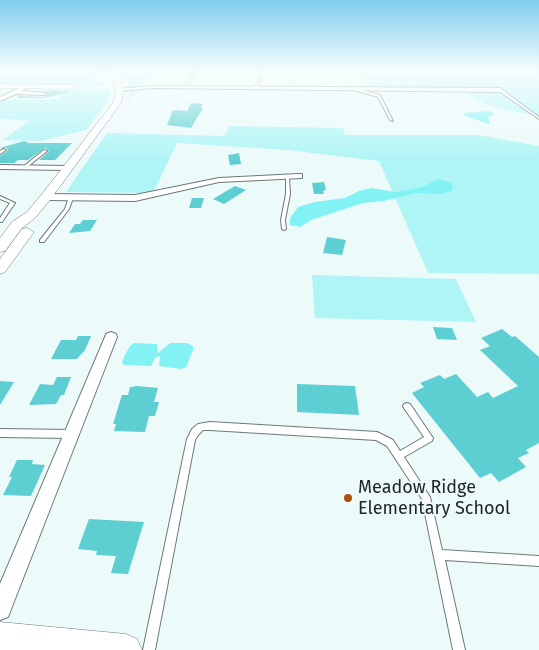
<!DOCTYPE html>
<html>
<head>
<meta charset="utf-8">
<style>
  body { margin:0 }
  canvas { display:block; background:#ecfafa }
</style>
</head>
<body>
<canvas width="539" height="650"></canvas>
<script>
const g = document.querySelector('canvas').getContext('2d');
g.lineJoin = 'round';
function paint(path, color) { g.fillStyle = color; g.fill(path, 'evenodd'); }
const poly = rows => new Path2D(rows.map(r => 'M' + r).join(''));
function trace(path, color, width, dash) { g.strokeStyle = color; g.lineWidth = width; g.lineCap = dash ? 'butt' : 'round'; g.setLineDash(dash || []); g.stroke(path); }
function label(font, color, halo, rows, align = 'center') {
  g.font = font + ' "Fira Sans",sans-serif'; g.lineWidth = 4; g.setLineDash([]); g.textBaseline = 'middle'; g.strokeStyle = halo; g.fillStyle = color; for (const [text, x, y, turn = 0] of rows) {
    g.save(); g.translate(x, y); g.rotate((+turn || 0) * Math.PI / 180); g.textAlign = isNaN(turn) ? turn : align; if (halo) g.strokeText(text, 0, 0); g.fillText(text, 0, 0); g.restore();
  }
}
paint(poly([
  [0,72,91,72,101,79,105,86,0,85],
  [136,72,155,72,127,102,129,96,129,87,126,81,116,73],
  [361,72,539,72,539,117,488,105,455,88,368,87],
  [109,89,109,97,106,104,86,130,41,141,3,140,30,120,0,119,0,100,57,99,68,90],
  [229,126,343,128,345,135,479,135,539,146,539,274,428,273,379,161,288,150,177,143,153,193,66,192,107,133,224,136],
  [312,275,456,279,476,322,315,318]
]), '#aff5f6');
paint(poly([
  [490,111,495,114,488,117,490,123,489,124,465,116,463,113],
  [439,179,452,183,453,190,442,194,416,193,384,201,363,203,311,220,300,227,290,225,290,218,298,207,315,202,345,198,359,191,371,188,396,192,422,187],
  [134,343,157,344,158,353,170,343,187,343,193,346,193,350,186,367,181,369,159,366,160,357,159,356,155,358,151,366,124,365,122,362,124,357,130,346]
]), '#82f2f5');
paint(poly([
  [38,90,67,91,68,92,44,98,17,98,19,96,44,97,49,93,47,91],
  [191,103,203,104,201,107,203,108,191,128,167,125,173,110,187,111],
  [24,141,29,143,72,143,55,160,39,160,49,151,45,148,28,160,18,160,14,163,0,163,0,156,8,150,7,148,0,148],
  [239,153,241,164,230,165,228,155],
  [324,182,326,190,323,191,324,194,314,194,312,183],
  [235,186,246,190,224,204,213,199],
  [192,198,204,198,201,208,189,208],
  [83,220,97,220,90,231,69,233,75,224,80,224],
  [327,237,346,240,342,255,323,253],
  [433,327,452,328,457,340,437,339],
  [502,329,512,337,515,336,539,357,539,443,526,450,529,453,518,458,526,467,499,482,491,473,480,478,412,393,424,387,420,383,440,375,444,379,456,374,477,397,488,392,493,398,518,386,480,350,490,346,481,338],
  [78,336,91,336,85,350,77,359,51,359,61,340,76,340],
  [57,377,71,377,64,395,61,395,56,404,29,405,40,384,53,385],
  [0,381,14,382,0,405],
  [297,384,355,386,359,415,297,412],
  [137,386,158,388,154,402,159,402,155,416,149,416,145,432,114,431,116,424,113,424,122,395,128,395,130,387],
  [17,460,33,460,32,464,45,465,31,496,3,495,12,477,9,477],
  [89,519,144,522,128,574,111,573,116,556,96,555,97,551,78,549]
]), '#5dced1');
const lane = poly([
  [194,72,196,72,186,88,184,88,194,72],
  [259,72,261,72,260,76,262,78,259,86,252,89,252,87,257,85,260,78,258,76,259,72],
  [354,88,380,95,393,121,390,120,378,97,354,90,354,88],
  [499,89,501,89,539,117,539,119,499,91,499,89],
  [3,149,6,150,0,154,0,151,3,149],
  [44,150,47,151,26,168,24,168,24,166,44,150],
  [286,176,289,177,290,194,285,220,286,229,284,230,282,229,281,220,286,194,286,176],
  [0,196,15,203,2,222,0,222,0,218,10,203,0,199,0,196],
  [69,197,73,198,69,209,44,242,40,242,40,240,65,209,69,197],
  [407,403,410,404,433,438,432,441,404,457,430,497,442,550,539,556,539,566,445,560,465,650,453,650,422,499,387,446,376,440,210,430,203,430,198,435,195,440,155,650,143,650,187,439,192,429,198,424,210,422,377,432,393,440,400,451,424,437,404,408,403,406,404,404,407,403],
  [0,429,71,430,74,431,75,434,74,437,71,438,0,437,0,429]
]);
const street = poly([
  [153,86,500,88,503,90,500,92,153,88,120,91,117,89,153,86],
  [21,87,24,89,22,91,47,93,44,95,16,94,0,101,0,97,21,87],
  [0,165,68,166,72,168,68,170,0,169,0,165],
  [299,174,302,174,302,178,219,182,135,201,46,200,42,197,46,194,135,195,219,178,299,174],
  [111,332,116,334,117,337,8,617,0,620,0,584,105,337,106,334,111,332]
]);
const secondary = poly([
  [102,72,108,72,119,80,124,89,121,103,50,200,35,218,22,228,5,251,0,252,0,238,12,222,27,212,42,194,113,103,116,89,113,81,102,72],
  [0,84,73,85,76,87,73,89,0,88,0,84],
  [27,228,34,232,5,272,0,274,0,259,22,229,27,228],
  [0,622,126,634,137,639,142,650,0,650,0,622]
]);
trace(lane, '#6c7979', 2);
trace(street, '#6c7979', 2);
trace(secondary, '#6c7979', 1);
paint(lane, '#fff');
paint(street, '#fff');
paint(secondary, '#fff');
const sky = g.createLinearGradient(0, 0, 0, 162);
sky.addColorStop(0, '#7fcded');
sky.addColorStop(0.44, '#f6fdfd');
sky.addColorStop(1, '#f6fdfd00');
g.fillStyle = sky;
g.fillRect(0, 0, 539, 162);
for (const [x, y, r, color] of [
  [348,498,5,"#b04f0c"]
]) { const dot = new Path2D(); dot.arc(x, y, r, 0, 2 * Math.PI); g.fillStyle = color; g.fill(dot); trace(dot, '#ecfafa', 2); }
label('18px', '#212626', '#ecfafa', [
  ["Meadow Ridge",358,488],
  ["Elementary School",358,509]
], 'left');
</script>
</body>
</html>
